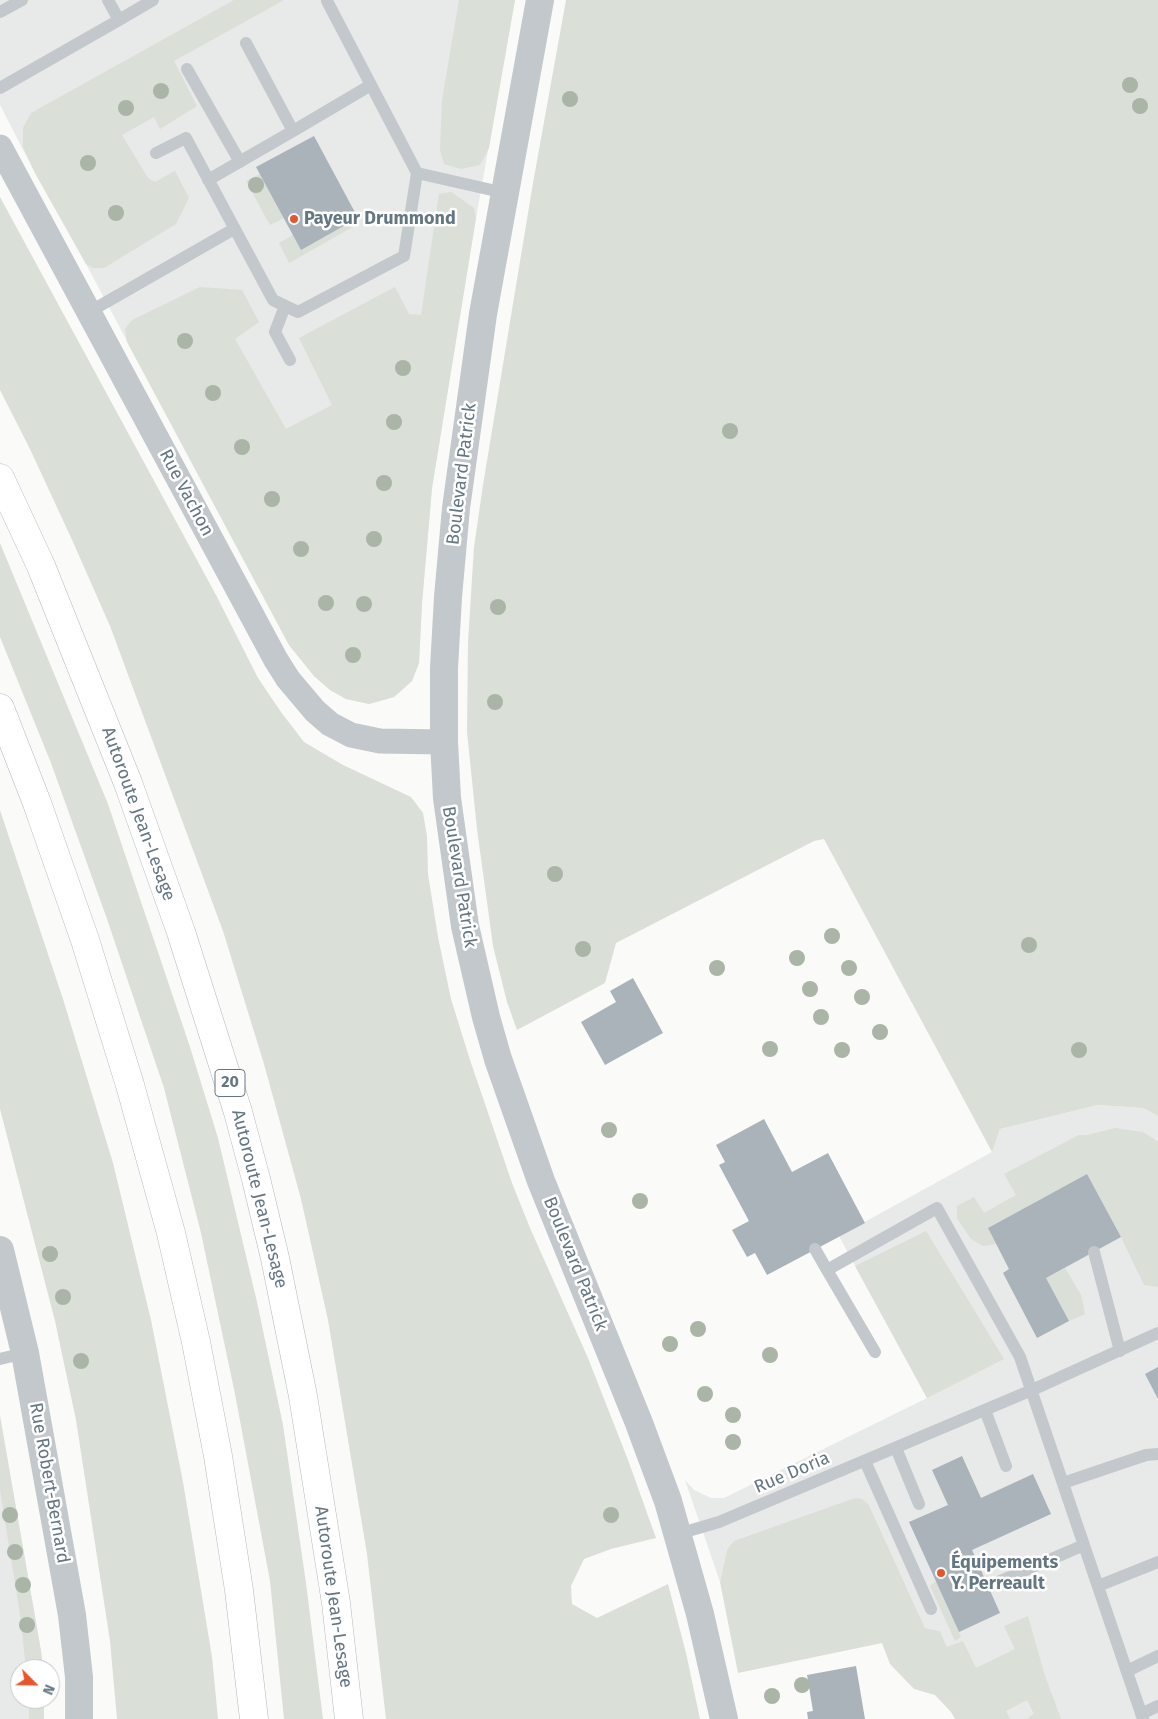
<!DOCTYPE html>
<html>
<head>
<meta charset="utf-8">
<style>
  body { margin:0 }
  #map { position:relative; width:1158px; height:1719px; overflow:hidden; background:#fafaf8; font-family:"Fira Sans",sans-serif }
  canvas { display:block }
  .north { position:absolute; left:10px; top:1659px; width:50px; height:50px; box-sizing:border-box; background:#fff; border:1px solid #c1c8cd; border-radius:50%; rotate:113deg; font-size:14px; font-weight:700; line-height:20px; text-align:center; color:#657683 }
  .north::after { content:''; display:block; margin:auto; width:18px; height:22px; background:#e4572e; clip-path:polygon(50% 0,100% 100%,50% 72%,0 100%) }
</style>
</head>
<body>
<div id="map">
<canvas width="1158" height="1719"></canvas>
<div class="north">N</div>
</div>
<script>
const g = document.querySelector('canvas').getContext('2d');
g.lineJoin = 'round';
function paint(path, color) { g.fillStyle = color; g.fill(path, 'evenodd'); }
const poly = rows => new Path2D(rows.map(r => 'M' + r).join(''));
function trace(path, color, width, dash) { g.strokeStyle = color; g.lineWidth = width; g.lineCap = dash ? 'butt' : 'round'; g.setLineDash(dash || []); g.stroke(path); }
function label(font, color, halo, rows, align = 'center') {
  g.font = font + ' "Fira Sans",sans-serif'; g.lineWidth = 5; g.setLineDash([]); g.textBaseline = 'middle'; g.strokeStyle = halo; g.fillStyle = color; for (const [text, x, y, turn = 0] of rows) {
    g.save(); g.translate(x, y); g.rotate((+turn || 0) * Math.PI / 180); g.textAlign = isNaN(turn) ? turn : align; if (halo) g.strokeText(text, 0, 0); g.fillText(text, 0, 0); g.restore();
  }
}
paint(poly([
  [0,0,515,0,476,218,432,488,422,603,419,663,412,681,394,697,369,704,346,699,330,690,314,676,289,645,86,264,35,173,0,105],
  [1098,1105,1143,1108,1158,1116,1158,1719,986,1719,947,1647,940,1631,925,1628,869,1505,727,1550,720,1582,685,1480,694,1490,711,1498,724,1498,927,1398,839,1236,992,1152,1000,1129],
  [0,1416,41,1651,43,1669,20,1669,20,1699,44,1699,44,1719,0,1719]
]), '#e8e9e9');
paint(poly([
  [234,0,284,0,174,61,197,106,160,129,154,117,122,135,148,178,155,182,175,171,189,198,176,224,104,268,93,268,86,264,35,173,23,147,23,128,31,113],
  [459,0,515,0,489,148,480,165,461,169,444,164,440,150,442,100],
  [566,0,1158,0,1158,1116,1143,1108,1098,1105,1000,1129,992,1152,824,839,814,841,616,943,605,983,517,1030,507,1002,493,946,477,829,467,732,468,642,474,547,483,485,533,183],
  [260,174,284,218,270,225,246,181],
  [451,192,474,208,476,218,432,488,422,603,419,663,412,681,394,697,369,704,346,699,330,690,314,676,289,645,127,342,125,329,132,320,200,287,242,290,259,322,235,339,286,429,332,405,299,338,395,287,409,314,421,315,439,194],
  [0,197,216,595,258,678,281,712,304,742,343,765,411,797,423,813,427,836,428,874,438,937,451,999,470,1060,512,1183,530,1228,588,1358,628,1460,656,1538,611,1549,584,1559,571,1586,572,1604,597,1618,668,1584,686,1653,700,1719,386,1719,367,1554,328,1320,301,1199,264,1064,223,931,110,626,73,542,30,449,0,390],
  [356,220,358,224,289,263,279,243,293,235,301,249],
  [0,543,108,804,190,1047,218,1138,257,1302,283,1425,306,1583,323,1719,284,1719,270,1581,235,1394,201,1233,164,1088,107,919,51,763,0,637],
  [0,810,63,999,113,1163,151,1320,183,1482,212,1657,218,1719,117,1719,110,1641,76,1420,55,1321,0,1109],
  [1115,1128,1143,1132,1158,1142,1158,1287,1144,1285,1121,1237,1087,1174,988,1228,996,1244,983,1246,971,1239,957,1218,957,1206,974,1197,984,1213,1016,1195,1004,1174,1079,1135,1087,1135],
  [926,1231,1004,1359,927,1398,855,1266],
  [1065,1268,1081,1295,1085,1314,1069,1321,1046,1278],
  [0,1416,41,1651,43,1669,26,1669,20,1614,0,1490],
  [855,1498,862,1499,869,1505,925,1628,940,1631,947,1647,963,1641,976,1668,1015,1649,1004,1626,1028,1616,1044,1673,1061,1719,1026,1719,1034,1714,1027,1700,1006,1711,1010,1719,955,1719,951,1712,935,1695,914,1689,890,1664,882,1643,738,1673,720,1582,727,1550,734,1541],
  [936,1581,961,1637,955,1641,930,1586],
  [29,1699,44,1699,44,1719,29,1719]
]), '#dadfd7');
paint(poly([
  [314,136,358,218,301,250,256,167],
  [633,978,663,1033,605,1065,581,1022,616,1002,610,991],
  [764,1119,792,1172,828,1153,865,1223,767,1275,755,1253,747,1257,732,1230,749,1221,719,1165,725,1162,716,1145],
  [1087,1174,1121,1237,1046,1278,1069,1321,1037,1338,1003,1273,1009,1269,988,1228],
  [1158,1367,1158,1399,1145,1374],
  [962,1456,981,1498,1033,1474,1051,1514,972,1550,1000,1613,959,1632,909,1522,948,1505,932,1470],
  [856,1666,865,1719,808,1719,807,1712,813,1711,807,1675]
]), '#aab3b9');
const motorway = poly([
  [0,478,41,566,128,783,181,932,238,1112,256,1179,275,1258,303,1396,336,1603,349,1719],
  [0,708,37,803,85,940,130,1085,171,1233,196,1342,218,1456,239,1590,254,1719]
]);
trace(motorway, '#b4b9bd', 29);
trace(poly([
  [327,1,371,85],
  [0,12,22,0],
  [119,20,153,0],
  [187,69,240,162],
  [0,88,119,20,108,0],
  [293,131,371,85,417,173,505,193],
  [156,153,186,138,273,300,298,312,404,256,417,173],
  [208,180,293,131,246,43],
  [285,306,275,332,290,360],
  [89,312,234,229],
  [815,1249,827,1270],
  [1094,1252,1120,1351],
  [875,1352,827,1270,937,1208,1020,1357,1143,1719],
  [0,1359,25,1353],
  [985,1410,1006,1466],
  [896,1448,919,1504],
  [865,1461,931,1609],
  [1063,1483,1146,1455,1158,1454],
  [678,1534,719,1522,1032,1390,1158,1333],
  [998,1582,1084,1545],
  [1098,1586,1158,1562],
  [1127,1671,1158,1656],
  [1141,1714,1158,1706]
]), '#c3c8cc', 12);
trace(poly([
  [0,147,276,660,288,679,315,711,330,724,351,735,380,741,444,742]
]), '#c3c8cc', 25);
trace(poly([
  [540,0,483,314,456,508,448,597,444,668,444,742,447,798,465,926,486,1017,498,1059,541,1181,639,1423,668,1501,700,1614,724,1719],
  [0,1250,25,1353,72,1615,79,1677,79,1719]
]), '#c3c8cc', 28);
trace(motorway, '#fff', 28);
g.fillStyle = '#aab4a7';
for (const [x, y] of [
  [1130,85],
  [161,91],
  [570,99],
  [1140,106],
  [126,108],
  [88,163],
  [256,185],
  [116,213],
  [185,341],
  [403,368],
  [213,393],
  [394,422],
  [730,431],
  [242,447],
  [384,483],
  [272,499],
  [374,539],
  [301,549],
  [326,603],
  [364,604],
  [498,607],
  [353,655],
  [495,702],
  [555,874],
  [832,936],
  [1029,945],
  [583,949],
  [797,958],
  [717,968],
  [849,968],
  [810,989],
  [862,997],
  [821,1017],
  [880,1032],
  [770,1049],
  [842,1050],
  [1079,1050],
  [609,1130],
  [640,1201],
  [50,1254],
  [63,1297],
  [698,1329],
  [670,1344],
  [770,1355],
  [81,1361],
  [705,1394],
  [733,1415],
  [733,1442],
  [10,1515],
  [611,1515],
  [15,1552],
  [23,1585],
  [27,1625],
  [802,1685],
  [772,1696]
]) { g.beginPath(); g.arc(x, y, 8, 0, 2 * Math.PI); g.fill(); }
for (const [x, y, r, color] of [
  [294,219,5,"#e4572e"],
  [941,1573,5,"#e4572e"]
]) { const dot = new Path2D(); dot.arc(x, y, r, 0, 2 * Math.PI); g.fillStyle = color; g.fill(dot); trace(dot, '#fff', 2); }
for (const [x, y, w] of [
  [230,1083,30]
]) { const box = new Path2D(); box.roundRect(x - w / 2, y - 13.5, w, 27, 4); g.fillStyle = '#fff'; g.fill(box); trace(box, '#657683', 1); }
label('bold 16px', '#657683', null, [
  ["20",230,1083]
]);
label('bold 18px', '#657683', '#fff', [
  ["Payeur Drummond",304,219],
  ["Équipements",951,1563],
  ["Y. Perreault",951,1584]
], 'left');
label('18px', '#657683', '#fff', [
  ["Boulevard Patrick",462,474,-83],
  ["Rue Vachon",186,493,62],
  ["Autoroute Jean-Lesage",138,814,70],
  ["Boulevard Patrick",459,877,81],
  ["Autoroute Jean-Lesage",259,1199,76],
  ["Boulevard Patrick",575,1264,68],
  ["Rue Doria",792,1473,-23],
  ["Rue Robert-Bernard",49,1483,80],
  ["Autoroute Jean-Lesage",333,1597,82]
]);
</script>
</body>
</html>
